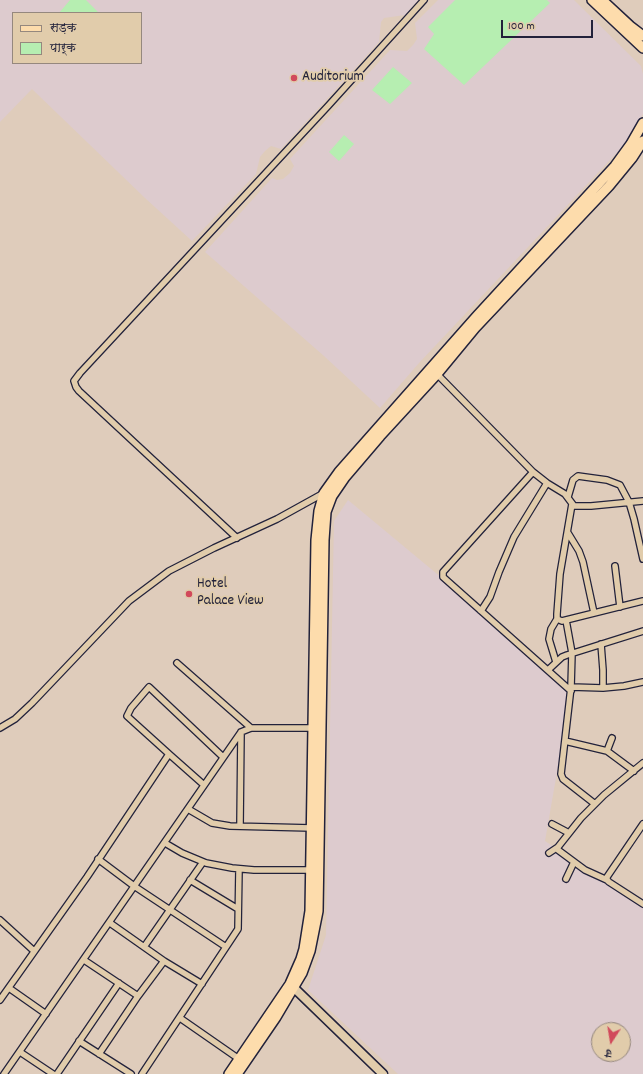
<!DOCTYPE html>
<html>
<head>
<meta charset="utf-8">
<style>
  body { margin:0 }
  #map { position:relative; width:643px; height:1074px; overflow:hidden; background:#dfccbb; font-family:Dekko,"Playpen Sans Deva",sans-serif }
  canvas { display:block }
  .legend { position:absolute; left:12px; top:12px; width:130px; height:52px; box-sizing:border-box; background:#e1ccab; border:1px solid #95887e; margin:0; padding:5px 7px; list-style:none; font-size:12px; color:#22223b }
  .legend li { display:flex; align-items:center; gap:8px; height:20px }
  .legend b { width:20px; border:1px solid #95887e }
  .north { position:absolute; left:591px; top:1022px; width:40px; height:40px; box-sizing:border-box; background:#e1ccab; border:1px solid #95887e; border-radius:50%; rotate:192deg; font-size:11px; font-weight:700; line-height:16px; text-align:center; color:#22223b }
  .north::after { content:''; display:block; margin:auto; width:14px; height:18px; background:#d1495b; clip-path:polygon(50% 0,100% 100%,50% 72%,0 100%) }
  .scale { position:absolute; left:501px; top:20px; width:92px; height:18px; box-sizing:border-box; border:2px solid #22223b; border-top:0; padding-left:5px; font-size:12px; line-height:14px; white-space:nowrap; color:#22223b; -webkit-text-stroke:3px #e1ccab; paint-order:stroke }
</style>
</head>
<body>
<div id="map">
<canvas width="643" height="1074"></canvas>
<ul class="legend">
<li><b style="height:5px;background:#fddcac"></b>सड़क</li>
<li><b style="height:11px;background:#b6eeb1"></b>पार्क</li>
</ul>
<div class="north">उ</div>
<div class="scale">100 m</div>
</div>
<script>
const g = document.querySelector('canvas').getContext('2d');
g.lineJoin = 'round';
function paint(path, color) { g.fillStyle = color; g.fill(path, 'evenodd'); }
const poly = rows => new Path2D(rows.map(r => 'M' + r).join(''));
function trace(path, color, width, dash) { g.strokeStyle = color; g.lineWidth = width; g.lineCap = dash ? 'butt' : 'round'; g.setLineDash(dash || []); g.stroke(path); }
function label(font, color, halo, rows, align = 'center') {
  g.font = font + ' Dekko,sans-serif'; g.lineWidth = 3.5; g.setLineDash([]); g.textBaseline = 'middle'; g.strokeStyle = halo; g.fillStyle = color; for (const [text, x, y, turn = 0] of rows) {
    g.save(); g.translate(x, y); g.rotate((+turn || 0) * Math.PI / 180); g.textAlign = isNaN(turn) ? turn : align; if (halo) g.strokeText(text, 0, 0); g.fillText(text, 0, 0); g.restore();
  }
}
paint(poly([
  [0,0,418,0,405,15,384,18,381,22,379,42,281,149,271,146,265,151,260,157,256,174,192,241,145,198,32,89,0,122],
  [13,13,141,13,141,63,13,63],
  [438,0,574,0,641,66,643,74,643,114,624,145,419,363,380,408,324,356,205,252,272,178,277,180,283,179,290,173,294,166,290,159,390,50,407,51,413,45,417,39,415,23],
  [348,500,572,686,545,841,643,906,643,1074,398,1074,308,990,326,935,334,521],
  [599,1030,623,1030,623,1054,599,1054]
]), '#ddcbce');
paint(poly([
  [70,0,86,0,99,13,59,13],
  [455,0,547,0,550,3,464,85,424,49,434,34,428,27],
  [393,67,412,83,390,104,372,90],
  [344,135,354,144,339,161,329,152]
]), '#b6eeb1');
const street = poly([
  [437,374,533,472,547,483,565,494,574,506,591,506,643,501],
  [533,472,443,572,443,577,571,691],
  [568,497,573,480,578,476,607,480,620,485,629,502,634,519,643,559],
  [572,504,560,574,557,614,557,619,562,621,643,601],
  [568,533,579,551,583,562,594,613],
  [237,538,79,391,76,387,74,381,80,373,328,106,424,0],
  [615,566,620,607],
  [481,611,490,597,499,572,514,537,547,483],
  [566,620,572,653,571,687,561,774,563,779,595,804],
  [601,644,603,670,603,688],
  [556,662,549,639,551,629,557,619],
  [177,663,251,728],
  [548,670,562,657,567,655,643,631],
  [571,687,603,688,624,686,643,682],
  [0,728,15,719,32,703,129,601,169,571,214,548,277,519,324,493],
  [612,738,607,751,634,771],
  [565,741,607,751],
  [169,754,127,716,131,708,149,687,223,757],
  [188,809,212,823,230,826,312,828],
  [552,824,569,833],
  [643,824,607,877,607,880,609,882,643,904],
  [240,826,241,732],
  [165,843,182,853,206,863,232,868,254,870,311,870],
  [549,853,558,847],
  [98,859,134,886,226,947],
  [566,879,574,862],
  [190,880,238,909],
  [607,880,585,870,558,850,558,847,581,818,604,795,643,763],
  [0,920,34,951],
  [110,923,164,961],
  [144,947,203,862],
  [84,960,138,996],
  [9,988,46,1014],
  [0,1000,87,877,169,754,204,785],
  [180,1018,239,1059],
  [79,1041,131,1074],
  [20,1052,53,1074],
  [99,1054,138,996,164,961,202,984],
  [4,1074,241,732,251,728,313,728],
  [57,1074,119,983],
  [142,1074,238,929,239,869]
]);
const secondary = poly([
  [290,984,383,1074]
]);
const primary = poly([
  [592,0,643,48],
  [602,0,630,26,643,36],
  [229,1074,290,984,301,959,304,949,310,911,316,540,319,511,324,493,339,472,477,316,615,166,631,144,643,123],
  [237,1074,276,1017,302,973,310,951,318,911,324,540,326,512,332,496,345,477,380,436,437,374,475,328,609,186,632,158,643,141]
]);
trace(street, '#22223b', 8);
trace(secondary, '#22223b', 11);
trace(primary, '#22223b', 12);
trace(street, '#e1ccab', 5.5);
trace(secondary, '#e1ccab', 8);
trace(primary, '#fddcac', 9);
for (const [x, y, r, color] of [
  [294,78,4,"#d1495b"],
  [189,594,4,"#d1495b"]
]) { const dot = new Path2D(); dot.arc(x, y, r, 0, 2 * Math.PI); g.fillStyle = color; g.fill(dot); trace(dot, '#e1ccab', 1.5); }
label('15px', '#22223b', '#e1ccab', [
  ["Auditorium",302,78],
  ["Hotel",197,585],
  ["Palace View",197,602]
], 'left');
</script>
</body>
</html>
